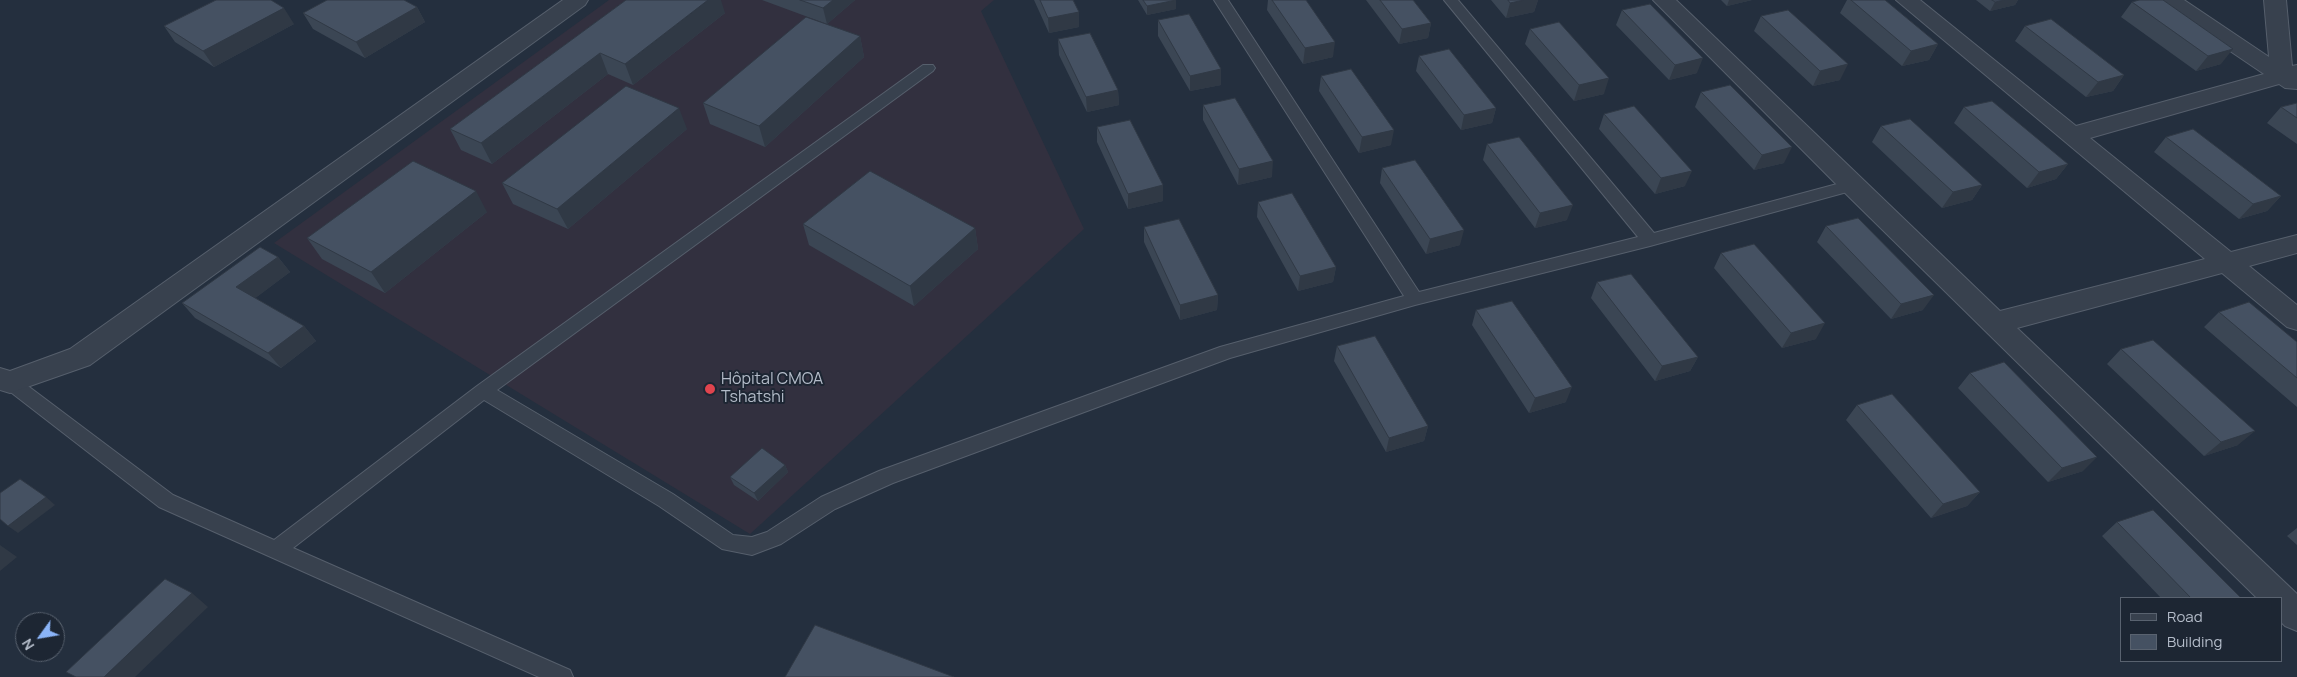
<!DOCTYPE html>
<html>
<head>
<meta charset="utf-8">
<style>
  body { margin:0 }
  #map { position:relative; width:2297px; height:677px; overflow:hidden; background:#242f3e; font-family:Manrope,sans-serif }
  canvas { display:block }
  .legend { position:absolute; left:2120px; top:597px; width:162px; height:65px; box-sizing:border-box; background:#1d2633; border:1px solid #59626f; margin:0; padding:6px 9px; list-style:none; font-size:15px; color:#b4bcc9 }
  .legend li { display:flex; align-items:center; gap:10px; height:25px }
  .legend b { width:25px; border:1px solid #59626f }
  .north { position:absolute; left:15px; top:612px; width:50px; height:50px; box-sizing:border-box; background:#1d2633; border:1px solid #59626f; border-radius:50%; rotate:238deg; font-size:14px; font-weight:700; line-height:20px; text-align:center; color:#b4bcc9 }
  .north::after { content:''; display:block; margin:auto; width:18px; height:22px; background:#8ab4f8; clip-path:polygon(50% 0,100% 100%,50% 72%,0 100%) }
</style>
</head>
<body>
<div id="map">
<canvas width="2297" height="677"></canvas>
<ul class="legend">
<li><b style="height:6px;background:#38414e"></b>Road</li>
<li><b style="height:14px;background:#455162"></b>Building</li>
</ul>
<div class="north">N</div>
</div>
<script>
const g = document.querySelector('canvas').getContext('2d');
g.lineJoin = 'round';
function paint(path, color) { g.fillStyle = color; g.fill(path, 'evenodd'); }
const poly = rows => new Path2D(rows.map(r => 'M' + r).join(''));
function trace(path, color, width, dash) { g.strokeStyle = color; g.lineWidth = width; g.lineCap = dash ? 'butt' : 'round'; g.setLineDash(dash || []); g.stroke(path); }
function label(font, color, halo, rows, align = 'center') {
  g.font = font + ' Manrope,sans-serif'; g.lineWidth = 4; g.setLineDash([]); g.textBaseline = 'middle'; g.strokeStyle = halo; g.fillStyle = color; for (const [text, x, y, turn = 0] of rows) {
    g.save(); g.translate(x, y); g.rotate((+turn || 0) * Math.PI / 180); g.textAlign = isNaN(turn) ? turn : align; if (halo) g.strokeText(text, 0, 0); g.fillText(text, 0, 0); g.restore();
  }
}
paint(poly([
  [609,0,994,0,981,11,1084,229,750,534,274,243]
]), '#32303f');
const lane = poly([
  [1214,0,1228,0,1419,292,1638,237,1444,0,1458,0,1654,233,1852,180,1858,181,1860,185,1858,189,1650,246,1415,305,1230,358,893,483,835,509,781,544,752,555,722,549,659,506,484,400,293,548,570,670,573,677,539,677,159,507,4,387,1,382,4,377,10,375,16,377,173,495,274,540,477,386,923,65,933,65,935,68,933,71,497,390,673,494,733,535,752,537,767,532,821,497,879,471,1220,347,1404,296,1214,0]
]);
const street = poly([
  [563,0,588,0,585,5,90,365,10,393,0,390,0,368,10,371,70,349,563,0],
  [1653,0,1676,0,2000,311,2205,259,1896,0,1920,0,2076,126,2264,74,2162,5,2159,0,2184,0,2269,57,2264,0,2286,0,2292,66,2297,65,2297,89,2285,88,2279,84,2090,138,2231,252,2297,235,2297,253,2249,266,2297,305,2297,330,2287,327,2222,273,2017,328,2297,594,2297,631,2285,626,2281,622,2281,598,2257,598,1843,191,1653,0]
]);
trace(lane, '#565f6c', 2);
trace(street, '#565f6c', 2);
paint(lane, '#38414e');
paint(street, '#38414e');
paint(poly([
  [626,0,725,13,633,85,608,74,492,164,461,150,450,129],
  [762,0,855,0,827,24],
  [1034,0,1073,0,1079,27,1049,33],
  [1138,0,1176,0,1176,9,1147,15],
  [1268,0,1272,0,1333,57,1303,64,1267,10],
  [1366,0,1413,0,1431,23,1428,38,1399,44],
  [1491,0,1538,0,1534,12,1506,18],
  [1721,0,1752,0,1727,6],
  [1847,0,1885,0,1938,44,1929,60,1902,66,1840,13],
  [1976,0,2018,0,2015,5,1990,11],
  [2132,2,2221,64,2196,71,2121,17],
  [417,7,425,22,365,58,313,29,303,13],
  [1622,10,1697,73,1669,80,1616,25],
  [1761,16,1840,80,1813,86,1754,31],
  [1158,20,1221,69,1221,85,1190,91,1158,36],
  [294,24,214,67,175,42,164,26],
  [2025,26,2124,75,2113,91,2086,97,2015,41],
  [1530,29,1604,94,1574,101,1525,44],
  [860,36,864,57,765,147,710,124,703,103],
  [1058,39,1118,90,1119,105,1087,112,1059,55],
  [1419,56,1496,108,1492,123,1461,130,1416,71],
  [1321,76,1391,145,1359,153,1319,91],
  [1701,92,1784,163,1754,170,1695,107],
  [2297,103,2297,144,2267,123,2281,107],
  [1203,105,1272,177,1238,185,1203,120],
  [1964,107,2068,164,2056,179,2027,188,1954,123],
  [1604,114,1685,186,1655,194,1599,129],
  [1881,126,1982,185,1972,200,1942,208,1872,142],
  [1097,127,1163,185,1163,201,1128,209,1097,142],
  [687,129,568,229,513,204,502,183],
  [2166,137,2281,196,2267,211,2239,219,2154,152],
  [1487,144,1567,220,1535,228,1483,160],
  [1382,168,1460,245,1426,254,1380,183],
  [1258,202,1336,267,1333,282,1298,291,1257,217],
  [487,212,385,293,322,259,307,238],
  [803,224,975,228,978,249,914,306,809,245],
  [1826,226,1923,310,1891,319,1817,242],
  [1144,227,1218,295,1217,310,1180,320,1144,242],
  [1721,253,1816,339,1782,348,1714,268],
  [278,257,290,272,255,298,304,326,316,341,281,368,195,318,182,303],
  [1597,282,1698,357,1690,371,1655,381,1591,298],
  [1476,310,1566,402,1529,413,1472,325],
  [2219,312,2297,342,2297,407,2204,327],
  [1337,346,1428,426,1424,441,1386,452,1334,361],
  [2121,349,2238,445,2204,456,2107,364],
  [1970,373,2083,471,2048,482,1958,388],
  [1857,405,1980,492,1967,506,1931,518,1846,420],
  [785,465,788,472,758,501,734,485,730,477],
  [2117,522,2241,598,2161,598,2102,536],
  [2297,528,2297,545,2287,536]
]), '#3b4654');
paint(poly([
  [708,0,721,0,725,13,633,85,625,64],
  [833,0,855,0,827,24,823,8],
  [1176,0,1176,9,1147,15,1147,6],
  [1524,0,1538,0,1534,12,1506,18,1510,3],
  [1729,0,1752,0,1727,6],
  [2005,0,2018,0,2015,5,1990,11,1995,2],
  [417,7,425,22,365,58,356,42],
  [284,8,294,24,214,67,203,51],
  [1079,12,1079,27,1049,33,1048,18],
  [1431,23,1428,38,1399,44,1402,29],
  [860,36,864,57,765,147,759,126],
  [1335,42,1333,57,1303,64,1305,48],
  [1938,44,1929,60,1902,66,1911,51],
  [2233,49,2221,64,2196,71,2208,56],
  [600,53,608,74,492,164,481,143],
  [1703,58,1697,73,1669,80,1675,65],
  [1848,64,1840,80,1813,86,1820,71],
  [1221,69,1221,85,1190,91,1190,76],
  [2124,75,2113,91,2086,97,2098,82],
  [1609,78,1604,94,1574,101,1579,85],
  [1118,90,1119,105,1087,112,1086,97],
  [679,108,687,129,568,229,557,209],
  [1496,108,1492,123,1461,130,1464,115],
  [1394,130,1391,145,1359,153,1362,137],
  [1792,147,1784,163,1754,170,1762,155],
  [1273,161,1272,177,1238,185,1239,169],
  [2068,164,2056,179,2027,188,2039,172],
  [1692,171,1685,186,1655,194,1661,178],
  [1163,185,1163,201,1128,209,1128,194],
  [1982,185,1972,200,1942,208,1953,192],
  [476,191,487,212,385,293,371,272],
  [2281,196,2267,211,2239,219,2253,204],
  [1573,205,1567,220,1535,228,1540,213],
  [975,228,978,249,914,306,910,286],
  [1464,230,1460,245,1426,254,1430,239],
  [278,257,290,272,249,303,236,287],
  [1336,267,1333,282,1298,291,1300,276],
  [1218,295,1217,310,1180,320,1180,305],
  [1934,295,1923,310,1891,319,1901,304],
  [1825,323,1816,339,1782,348,1791,333],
  [304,326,316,341,281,368,268,353],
  [1698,357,1690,371,1655,381,1662,366],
  [1572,387,1566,402,1529,413,1535,398],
  [1428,426,1424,441,1386,452,1389,438],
  [2255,431,2238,445,2204,456,2221,442],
  [2097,457,2083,471,2048,482,2062,468],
  [785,465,788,472,758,501,754,493],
  [1980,492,1967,506,1931,518,1943,504],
  [46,497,55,505,18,533,8,526],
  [0,545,17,557,0,571],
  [192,593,208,607,135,677,104,677]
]), '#303945');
const building = poly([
  [216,0,271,0,284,8,203,51,164,26,216,0],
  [327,0,404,0,417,7,356,42,303,13,327,0],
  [626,0,708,0,625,64,600,53,481,143,450,129,626,0],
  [800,0,833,0,823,8,800,0],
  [1040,0,1073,0,1079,12,1048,18,1040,0],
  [1143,0,1176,0,1147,6,1143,0],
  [1272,0,1306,0,1335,42,1305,48,1272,0],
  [1380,0,1413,0,1431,23,1402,29,1380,0],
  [1508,0,1524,0,1510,3,1508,0],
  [1851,0,1885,0,1938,44,1911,51,1851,0],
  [1992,0,2005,0,1995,2,1992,0],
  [2139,0,2163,0,2233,49,2208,56,2132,2,2139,0],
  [1650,4,1703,58,1675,65,1622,10,1650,4],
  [1788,10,1848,64,1820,71,1761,16,1788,10],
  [1189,14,1221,69,1190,76,1158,20,1189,14],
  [806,17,860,36,759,126,703,103,806,17],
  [2051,19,2124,75,2098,82,2025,26,2051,19],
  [1559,22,1609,78,1579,85,1530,29,1559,22],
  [1090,33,1118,90,1086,97,1058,39,1090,33],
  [1449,49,1496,108,1464,115,1419,56,1449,49],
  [1351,69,1394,130,1362,137,1321,76,1351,69],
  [1730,85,1792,147,1762,155,1701,92,1730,85],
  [626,86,679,108,557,209,502,183,626,86],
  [1235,98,1273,161,1239,169,1203,105,1235,98],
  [1992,101,2068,164,2039,172,1964,107,1992,101],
  [2297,103,2297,118,2281,107,2297,103],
  [1634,106,1692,171,1661,178,1604,114,1634,106],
  [1910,119,1982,185,1953,192,1881,126,1910,119],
  [1130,120,1163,185,1128,194,1097,127,1130,120],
  [2193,129,2281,196,2253,204,2166,137,2193,129],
  [1519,137,1573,205,1540,213,1487,144,1519,137],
  [1415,160,1464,230,1430,239,1382,168,1415,160],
  [413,161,476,191,371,272,307,238,413,161],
  [870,171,975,228,910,286,803,224,870,171],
  [1292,193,1336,267,1300,276,1258,202,1292,193],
  [1858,218,1934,295,1901,304,1826,226,1858,218],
  [1179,219,1218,295,1180,305,1144,227,1179,219],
  [1754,244,1825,323,1791,333,1721,253,1754,244],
  [260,247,278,257,236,287,304,326,268,353,182,303,260,247],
  [1631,274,1698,357,1662,366,1597,282,1631,274],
  [1512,301,1572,387,1535,398,1476,310,1512,301],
  [2249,302,2297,342,2297,378,2219,312,2249,302],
  [1375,336,1428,426,1389,438,1337,346,1375,336],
  [2153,340,2255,431,2221,442,2121,349,2153,340],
  [2004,362,2097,457,2062,468,1970,373,2004,362],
  [1892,394,1980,492,1943,504,1857,405,1892,394],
  [762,448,785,465,754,493,730,477,762,448],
  [20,479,46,497,8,526,0,519,0,493,20,479],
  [2153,510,2241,598,2191,598,2117,522,2153,510],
  [165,579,192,593,104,677,76,677,66,672,165,579],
  [815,625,954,677,785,677,815,625]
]);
paint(building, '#455162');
trace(building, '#303945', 1);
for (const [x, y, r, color] of [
  [710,389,6,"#e0444e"]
]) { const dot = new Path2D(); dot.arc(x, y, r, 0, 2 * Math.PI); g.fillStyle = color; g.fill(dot); trace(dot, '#1d2633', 2); }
label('16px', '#b4bcc9', '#1d2633', [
  ["Hôpital CMOA",721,380],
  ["Tshatshi",721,398]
], 'left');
</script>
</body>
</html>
